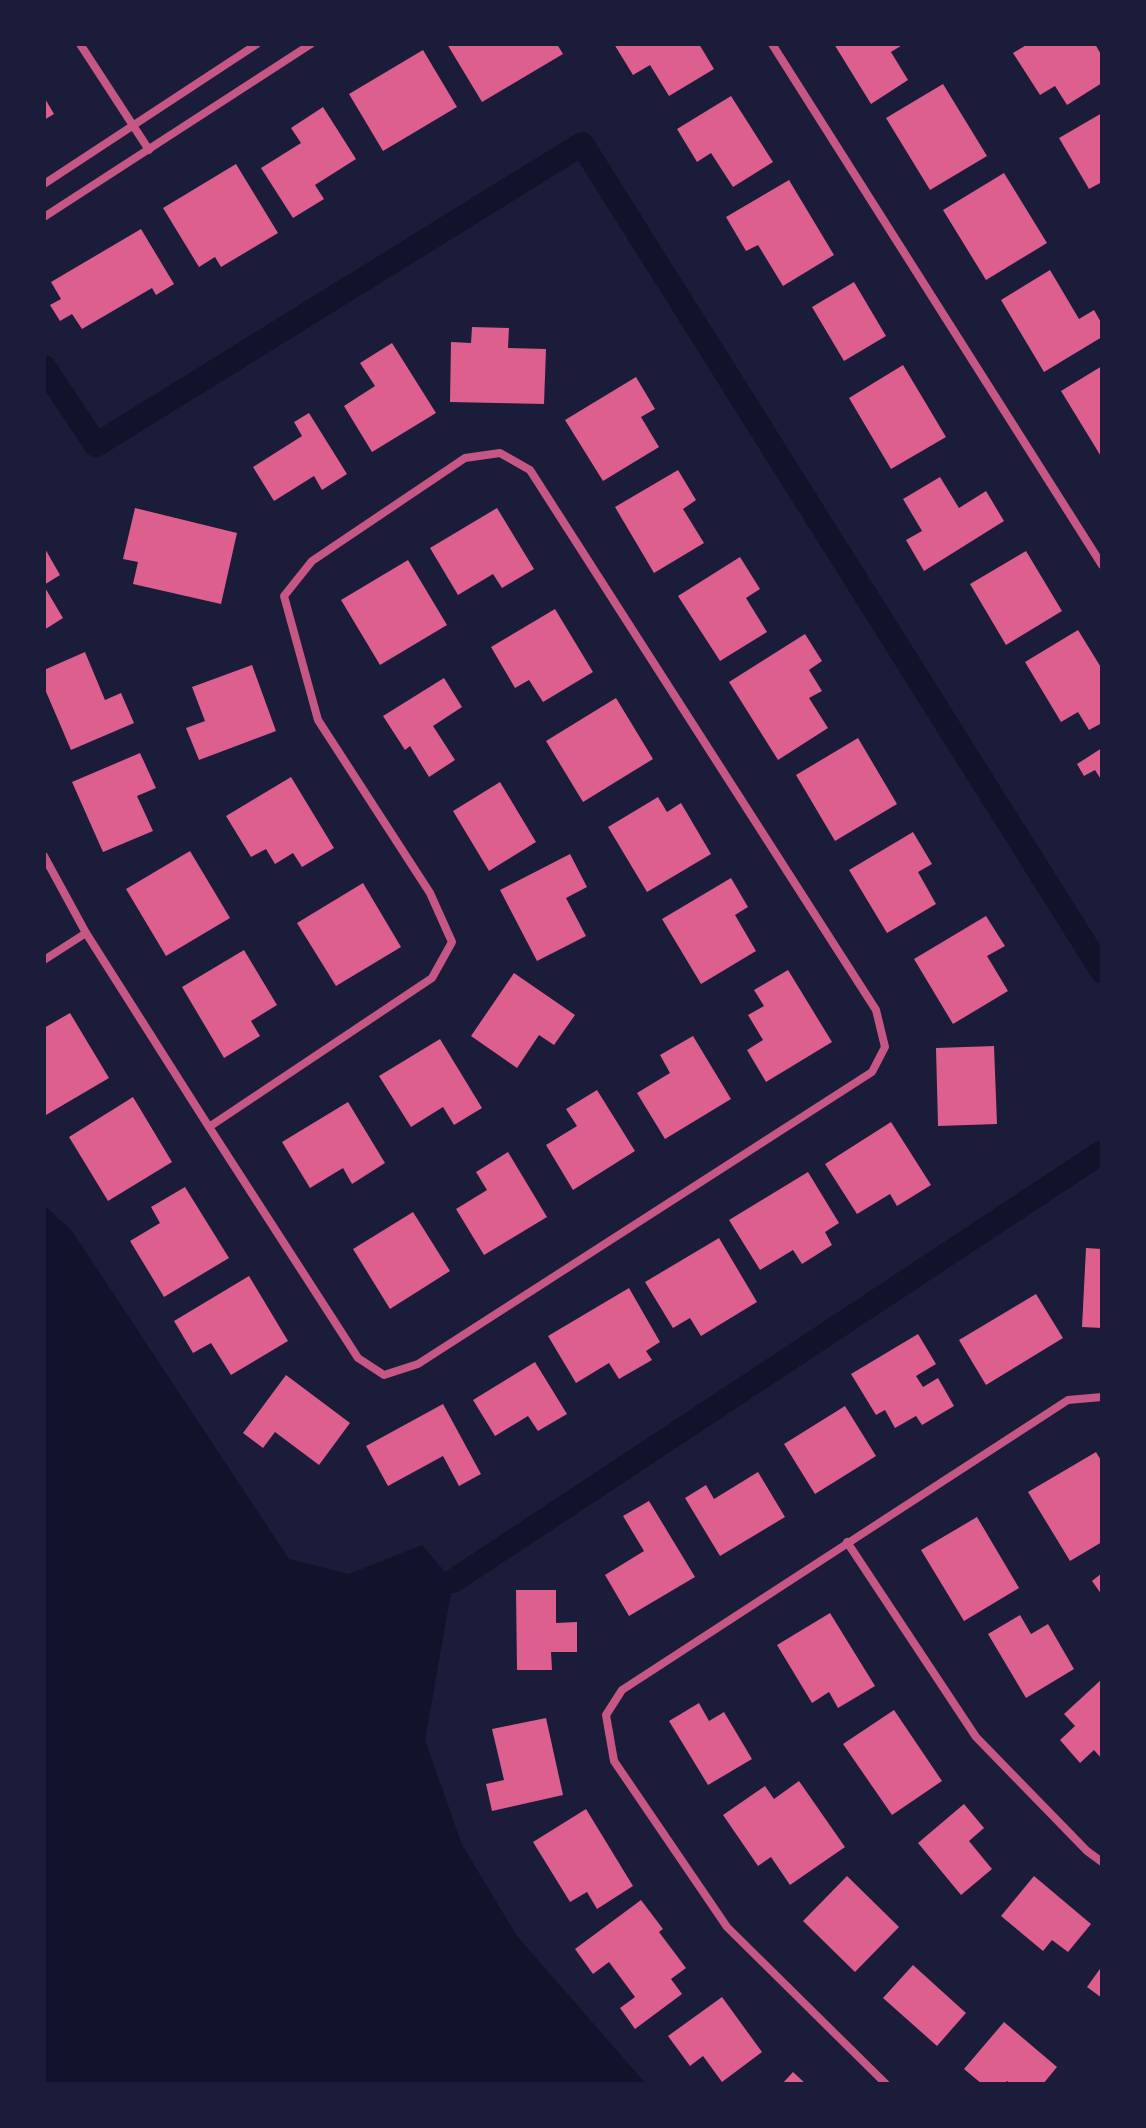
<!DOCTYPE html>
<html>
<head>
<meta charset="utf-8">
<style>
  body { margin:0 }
  #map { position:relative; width:1146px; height:2128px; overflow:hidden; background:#1b1b3a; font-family:"Work Sans",sans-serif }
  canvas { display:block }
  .frame { position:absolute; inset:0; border:46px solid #1b1b3a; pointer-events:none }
</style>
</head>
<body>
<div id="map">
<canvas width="1146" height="2128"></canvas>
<div class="frame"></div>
</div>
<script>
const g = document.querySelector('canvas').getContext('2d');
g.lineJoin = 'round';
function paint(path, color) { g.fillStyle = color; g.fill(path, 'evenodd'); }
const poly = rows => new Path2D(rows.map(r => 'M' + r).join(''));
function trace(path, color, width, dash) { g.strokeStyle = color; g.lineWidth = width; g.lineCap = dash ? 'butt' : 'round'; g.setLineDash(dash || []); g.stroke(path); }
paint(poly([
  [44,1205,72,1231,289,1559,349,1574,422,1545,453,1581,425,1740,462,1845,517,1936,646,2084,44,2084]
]), '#12122b');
trace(poly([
  [44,367,96,445,582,144,1102,971],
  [453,1581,1102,1152]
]), '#12122b', 24);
paint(poly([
  [447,44,557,44,563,54,482,102],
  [614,44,699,44,714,69,669,96,650,65,633,75],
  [834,44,904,44,891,52,908,80,871,104],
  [1028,44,1095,44,1102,56,1102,83,1067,105,1055,86,1040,95,1013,53],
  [423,50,457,107,383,151,349,94],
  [943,84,987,156,930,190,886,118],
  [731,96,773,162,733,187,711,153,697,162,677,129],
  [44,97,54,114,44,120],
  [323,107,356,159,315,185,324,199,293,218,261,168,301,143,291,128],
  [1102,113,1102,182,1089,189,1059,138],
  [236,164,278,233,221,267,215,257,199,267,163,208],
  [1004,173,1047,243,986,280,943,210],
  [789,180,834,255,783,286,758,245,746,251,726,217],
  [141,229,174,284,156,295,152,288,82,329,72,314,60,321,50,305,61,299,51,282],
  [1050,270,1079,319,1094,310,1102,324,1102,337,1044,372,1001,300],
  [854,282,886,336,844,361,812,307],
  [472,327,509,328,508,348,546,349,544,404,450,402,451,342,471,343],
  [392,343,436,413,372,452,344,406,375,386,360,363],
  [903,365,946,437,891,469,849,398],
  [1102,366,1102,458,1061,391],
  [636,377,655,409,641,417,659,447,603,481,565,420],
  [309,413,347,474,322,490,314,476,274,501,253,467,302,436,294,422],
  [678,470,696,500,683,509,704,543,654,573,615,507],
  [940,477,959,508,986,491,1004,521,924,571,906,540,922,531,903,499],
  [135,508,237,533,221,604,133,584,138,562,123,559],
  [497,508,534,569,502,588,493,574,458,595,430,548],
  [44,547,60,575,44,585],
  [1026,551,1062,611,1006,645,970,584],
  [740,557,760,589,746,598,767,632,720,661,678,596],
  [408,560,447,625,380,665,341,600],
  [44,586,63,618,44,630],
  [555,609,593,672,543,702,529,680,515,688,491,647],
  [1078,630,1102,669,1102,723,1089,730,1078,712,1061,722,1025,662],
  [805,634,822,661,809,670,822,691,809,698,828,728,778,760,729,682],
  [85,652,105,700,121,693,134,723,71,750,44,687,44,670],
  [252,665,276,731,199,760,186,728,205,721,192,687],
  [444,678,462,707,433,726,455,760,429,777,410,746,405,750,383,716],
  [616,698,653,759,583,802,546,741],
  [858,738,897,804,835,841,796,775],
  [1102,748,1102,781,1095,770,1084,776,1077,764],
  [140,753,156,788,137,796,153,831,103,852,72,782],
  [291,777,334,848,302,867,293,853,275,864,266,849,251,857,226,816],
  [500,782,536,842,489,871,453,811],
  [658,797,667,812,681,803,711,854,647,892,608,827],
  [913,832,932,864,918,872,936,904,887,933,849,870],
  [190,851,230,918,166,956,126,889],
  [570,854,587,887,566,898,586,936,537,961,500,890],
  [731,878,748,907,735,915,756,951,701,984,662,919],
  [363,883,401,947,336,986,297,923],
  [986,916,1005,946,987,956,1008,991,953,1024,914,959],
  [244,950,277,1005,251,1021,260,1036,224,1058,182,987],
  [788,970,832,1042,766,1082,747,1050,763,1040,748,1015,764,1006,754,990],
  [514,973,575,1015,554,1045,539,1035,517,1068,471,1036],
  [70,1013,109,1078,46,1115,44,1028],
  [693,1036,731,1099,665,1139,637,1093,670,1073,660,1055],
  [440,1039,482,1108,454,1125,443,1107,411,1127,379,1076],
  [994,1046,997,1124,938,1126,936,1048],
  [597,1090,635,1151,573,1190,546,1145,577,1126,566,1109],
  [133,1097,172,1162,108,1201,69,1137],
  [348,1102,385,1163,352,1184,343,1168,310,1188,282,1142],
  [891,1122,931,1185,897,1206,890,1194,857,1214,825,1164],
  [508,1152,547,1217,484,1255,456,1209,487,1190,476,1172],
  [808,1172,839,1223,825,1232,832,1245,802,1264,793,1250,760,1270,729,1220],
  [185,1187,229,1258,164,1297,130,1241,160,1223,151,1207],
  [413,1212,450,1271,390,1309,353,1249],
  [719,1238,757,1302,701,1336,690,1318,673,1328,645,1282],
  [1086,1248,1102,1249,1102,1328,1082,1327],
  [249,1276,288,1341,231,1375,211,1343,193,1353,174,1321],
  [629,1288,660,1342,646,1351,652,1360,619,1379,609,1363,576,1383,548,1336],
  [1036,1294,1063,1338,986,1385,959,1340],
  [918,1334,936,1364,916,1376,923,1387,938,1378,954,1406,922,1425,916,1416,895,1428,885,1410,876,1415,851,1374],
  [535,1362,567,1414,538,1431,528,1416,495,1436,473,1400],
  [286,1375,350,1423,319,1465,275,1432,263,1448,243,1433],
  [443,1404,481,1474,459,1486,443,1456,388,1486,366,1446],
  [845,1406,876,1456,815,1494,784,1444],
  [1096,1452,1102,1462,1102,1542,1070,1561,1028,1492],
  [758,1472,785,1517,720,1556,685,1498,706,1485,714,1499],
  [649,1501,695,1577,629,1616,605,1575,644,1551,623,1516],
  [977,1517,1019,1588,964,1621,921,1550],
  [1102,1573,1102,1595,1092,1581],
  [516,1590,556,1590,556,1623,577,1622,577,1652,551,1652,552,1670,517,1670],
  [830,1613,875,1686,838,1708,829,1692,812,1703,777,1645],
  [1020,1615,1031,1634,1048,1624,1074,1669,1026,1698,988,1634],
  [1102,1679,1102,1759,1094,1750,1080,1763,1060,1740,1075,1726,1064,1714],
  [699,1703,709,1721,724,1712,752,1759,708,1785,669,1721],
  [894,1710,942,1781,892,1815,843,1744],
  [546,1718,563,1795,492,1811,486,1784,504,1780,492,1729],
  [799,1781,845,1847,790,1885,771,1857,758,1866,723,1815,765,1786,774,1799],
  [964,1804,984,1828,969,1841,992,1869,961,1895,918,1843],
  [586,1809,633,1886,597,1909,587,1892,570,1902,533,1842],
  [847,1876,899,1927,855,1972,803,1921],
  [1034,1876,1091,1924,1068,1952,1052,1940,1043,1951,1001,1916],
  [641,1900,663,1929,659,1932,686,1968,671,1979,682,1994,635,2029,620,2008,635,1997,609,1962,593,1974,575,1949],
  [913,1965,966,2013,937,2046,883,1998],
  [1102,1966,1102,1998,1087,1987],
  [722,1997,762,2052,722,2082,703,2056,690,2066,668,2036],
  [1004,2022,1057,2067,1043,2084,1011,2084,1007,2081,1004,2084,982,2084,964,2069],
  [793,2072,806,2084,782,2084]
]), '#dd5f8e');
trace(poly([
  [80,44,149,150],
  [772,44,1102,565],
  [44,184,257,44],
  [44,217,311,44],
  [44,856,86,933,209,1127,358,1358,384,1375,418,1364,872,1072,885,1047,876,1010,530,470,500,453,465,458,312,561,284,596,318,720,430,893,452,942,432,978,209,1127],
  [44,960,86,933],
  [847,1542,976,1737,1087,1851,1102,1862],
  [886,2084,727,1927,614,1761,606,1715,622,1690,1068,1400,1102,1397]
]), '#c65784', 8);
</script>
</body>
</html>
